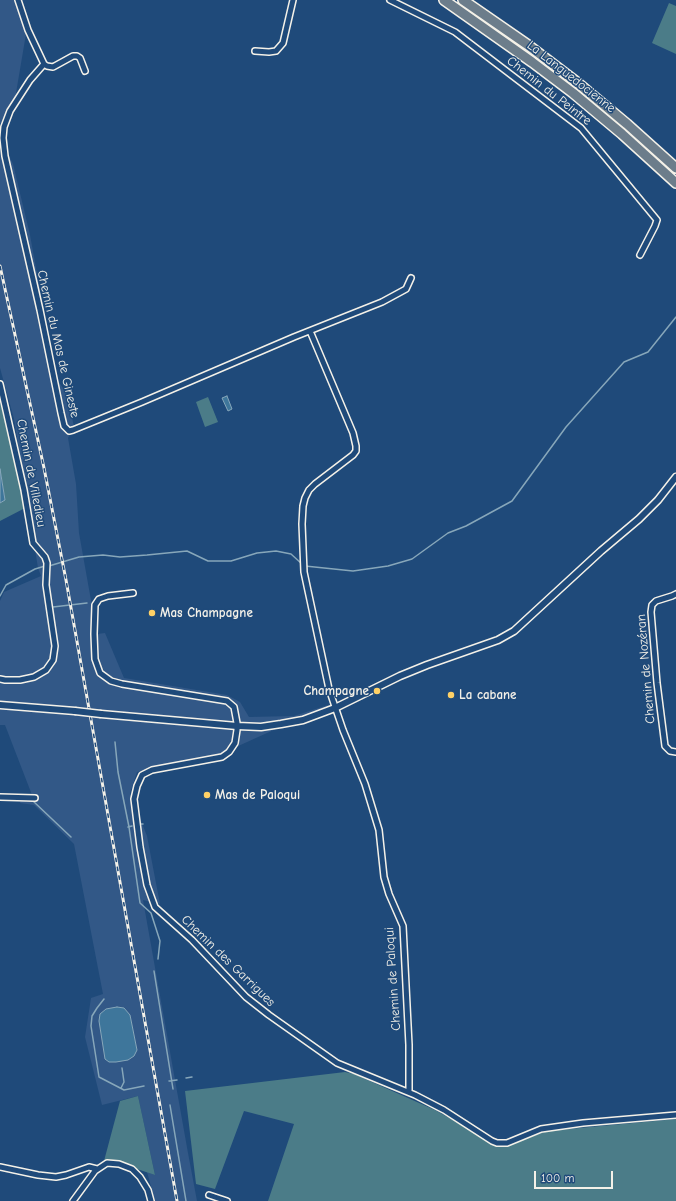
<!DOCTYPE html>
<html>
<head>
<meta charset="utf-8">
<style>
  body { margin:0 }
  #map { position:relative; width:676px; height:1201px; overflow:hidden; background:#1f4a7a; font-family:"Comic Neue",sans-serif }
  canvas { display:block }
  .scale { position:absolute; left:534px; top:1171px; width:79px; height:18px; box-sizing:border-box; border:2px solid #f4f1e8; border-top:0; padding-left:5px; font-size:12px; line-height:14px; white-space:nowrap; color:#f4f1e8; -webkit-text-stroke:3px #1f4a7a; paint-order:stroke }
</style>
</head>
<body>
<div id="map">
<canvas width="676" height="1201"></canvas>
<div class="scale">100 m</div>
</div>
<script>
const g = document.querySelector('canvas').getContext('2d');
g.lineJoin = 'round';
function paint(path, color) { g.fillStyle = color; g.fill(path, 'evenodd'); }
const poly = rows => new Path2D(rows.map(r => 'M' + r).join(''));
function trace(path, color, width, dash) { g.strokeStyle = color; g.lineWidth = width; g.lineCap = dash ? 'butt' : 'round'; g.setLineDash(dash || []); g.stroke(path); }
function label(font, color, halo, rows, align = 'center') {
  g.font = font + ' "Comic Neue",sans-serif'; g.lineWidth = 3; g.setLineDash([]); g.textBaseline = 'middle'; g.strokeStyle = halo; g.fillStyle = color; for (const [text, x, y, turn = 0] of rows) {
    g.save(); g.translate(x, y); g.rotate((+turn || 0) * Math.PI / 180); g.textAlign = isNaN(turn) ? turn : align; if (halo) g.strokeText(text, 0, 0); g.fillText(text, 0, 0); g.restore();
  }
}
paint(poly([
  [0,0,17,0,27,28,15,99,0,124],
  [0,133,2,142,13,164,30,235,56,378,67,394,74,427,68,438,76,484,79,533,97,634,105,633,124,678,227,695,240,702,249,717,294,716,331,704,214,757,137,772,130,793,147,836,160,904,143,900,188,1153,197,1201,155,1201,147,1172,155,1175,138,1096,102,1105,85,1037,91,998,103,994,74,844,34,805,20,803,21,800,32,795,5,725,0,725,0,601,4,592,41,576,38,568,14,419,0,368]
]), '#325887');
paint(poly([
  [669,3,676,6,676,54,652,43],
  [208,397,218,422,205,427,196,402],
  [0,402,27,507,0,521,0,503,5,499,0,469],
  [345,1072,354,1074,435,1110,501,1147,507,1146,547,1131,676,1119,676,1201,268,1201,294,1124,244,1111,215,1189,196,1184,185,1091],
  [138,1096,155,1175,113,1161,104,1161,120,1101]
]), '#4b7c88');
const water = poly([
  [227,396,232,409,228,411,222,398,227,396],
  [0,469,5,500,0,503,0,469],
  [117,1007,124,1008,130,1015,137,1050,134,1056,128,1060,116,1062,109,1062,105,1059,99,1021,100,1014,106,1009,117,1007]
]);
paint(water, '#3e769b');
trace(water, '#87a7ba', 1);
trace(poly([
  [49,566,79,557,103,555,120,557,147,555,187,551,208,561,231,561,257,553,276,551,291,554,302,564],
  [305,566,353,571,388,566,412,559,448,533,466,526,512,501,566,427,624,362,648,352,676,317],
  [0,596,6,585,35,569,45,566],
  [53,607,87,603],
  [115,742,118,772,129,827,140,903,151,913,160,941,158,959],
  [1,800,11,800],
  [27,800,33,801,71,837],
  [141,824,143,824],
  [128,827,132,826],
  [154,971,173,1089],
  [104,999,97,1008,92,1016,91,1026,99,1077,124,1090,144,1086],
  [186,1078,192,1077],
  [169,1081,177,1080],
  [121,1088,124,1082,122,1068],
  [170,1105,186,1201]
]), '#87a7ba', 1.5);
const minor = poly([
  [18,0,28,30,44,64,47,66,53,67,73,56,77,56,80,58,85,71],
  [390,0,455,32,581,128,657,220,655,226,640,255],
  [255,51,269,52,276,51,283,43,293,0],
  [44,64,30,80,10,111,4,127,3,138,5,156,40,310,61,413,64,426,69,431,73,430,142,402,294,337,382,302,406,289,411,278],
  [310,331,353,433,356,446,356,451,353,455,315,484,309,490,305,498,303,506,302,524,304,572,329,689,343,730,365,784,379,830,384,877,389,894,403,926,409,1045,409,1092],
  [0,384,24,490,33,543,45,557,47,563,46,585,55,646,53,660,46,670,34,677,20,680,5,680,0,679],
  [133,593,108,596,99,599,95,605,94,634,95,659,100,673,111,681,122,684,227,701,234,707,237,723,237,730,235,743,229,752,222,757,152,770,142,775,137,786,134,799,140,847,147,885,155,907,192,940,246,997,269,1015,337,1063,415,1095,444,1110,492,1141,497,1143,507,1143,541,1129,583,1123,676,1115],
  [676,594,672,596,656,601,652,605,651,612,657,683,665,746,670,751,676,752],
  [0,797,35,798],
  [0,1167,38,1175,56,1177,66,1175,89,1167,97,1169],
  [209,1195,227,1201],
  [73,1201,95,1171,107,1163,119,1164,132,1169,140,1177,148,1190,151,1201]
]);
const tertiary = poly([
  [0,705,75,711],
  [101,714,237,726,261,727,281,724,303,720,335,708,400,676,427,665,498,640,514,631,601,551,639,519,658,500,676,477]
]);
const motorway = poly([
  [444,0,532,62,573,93,622,134,676,183],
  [463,0,528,45,578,83,627,124,676,168]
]);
trace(minor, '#f4f1e8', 8);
trace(tertiary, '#f4f1e8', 9);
trace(motorway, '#f4f1e8', 12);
trace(minor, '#1f4a7a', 5);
trace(tertiary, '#1f4a7a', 6);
trace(motorway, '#6c7d8b', 9);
const rail = poly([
  [0,266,44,468,66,580,177,1201]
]);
trace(rail, '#f4f1e8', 3);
trace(rail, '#1f4a7a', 1.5, [4.5]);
const tertiaryBridge = poly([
  [75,711,101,714]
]);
trace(tertiaryBridge, '#f4f1e8', 9, []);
trace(tertiaryBridge, '#1f4a7a', 6);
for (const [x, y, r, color] of [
  [152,613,4,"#ffd166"],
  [377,691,4,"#ffd166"],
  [451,695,4,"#ffd166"],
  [207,795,4,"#ffd166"]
]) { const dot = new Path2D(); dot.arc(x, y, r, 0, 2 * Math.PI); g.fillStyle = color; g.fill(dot); trace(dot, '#1f4a7a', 1.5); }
label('13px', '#f4f1e8', '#1f4a7a', [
  ["La Languedocienne",571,77,38],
  ["Chemin du Peintre",549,91,38],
  ["Chemin du Mas de Gineste",58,344,77],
  ["Chemin de Villedieu",31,473,79],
  ["Chemin de Nozéran",646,669,-95],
  ["Chemin des Garrigues",228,961,44],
  ["Chemin de Paloqui",393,979,-94]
]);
label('bold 13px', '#f4f1e8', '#1f4a7a', [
  ["Mas Champagne",160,613],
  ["Champagne",369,691,"right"],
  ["La cabane",459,695],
  ["Mas de Paloqui",215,795]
], 'left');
</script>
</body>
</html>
